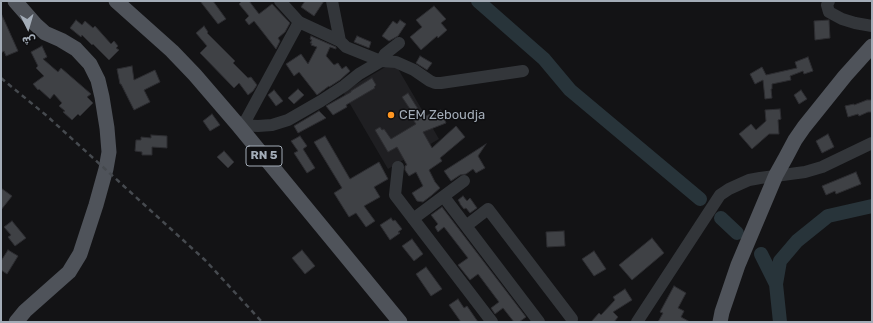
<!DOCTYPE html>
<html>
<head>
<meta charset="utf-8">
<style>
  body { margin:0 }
  #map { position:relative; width:873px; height:323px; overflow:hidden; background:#131315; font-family:Rubik,Vazirmatn,sans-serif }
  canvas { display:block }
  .frame { position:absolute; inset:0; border:2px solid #a3acb7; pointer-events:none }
  .north { position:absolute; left:8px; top:8px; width:40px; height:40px; -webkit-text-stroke:3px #0e0e10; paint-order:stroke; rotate:175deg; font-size:11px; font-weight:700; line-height:16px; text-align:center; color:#a3acb7 }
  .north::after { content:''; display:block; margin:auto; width:14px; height:18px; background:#a3acb7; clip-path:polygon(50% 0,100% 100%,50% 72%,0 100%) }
</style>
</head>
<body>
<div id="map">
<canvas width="873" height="323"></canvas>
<div class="frame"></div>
<div class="north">ش</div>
</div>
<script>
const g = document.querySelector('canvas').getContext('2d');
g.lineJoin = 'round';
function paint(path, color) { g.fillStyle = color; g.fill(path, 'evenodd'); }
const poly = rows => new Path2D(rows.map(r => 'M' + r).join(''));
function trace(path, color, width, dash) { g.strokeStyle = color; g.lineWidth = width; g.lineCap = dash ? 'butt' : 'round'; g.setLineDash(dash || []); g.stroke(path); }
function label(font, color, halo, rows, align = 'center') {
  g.font = font + ' Rubik,sans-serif'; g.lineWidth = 3; g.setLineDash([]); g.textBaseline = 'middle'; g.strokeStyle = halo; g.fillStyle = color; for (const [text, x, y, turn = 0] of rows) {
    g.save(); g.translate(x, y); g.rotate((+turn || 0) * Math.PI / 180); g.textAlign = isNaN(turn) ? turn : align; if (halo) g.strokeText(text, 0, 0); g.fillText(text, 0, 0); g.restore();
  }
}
paint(poly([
  [387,66,397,67,439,139,388,169,343,92]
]), '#1f1f22');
trace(poly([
  [478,1,544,59,570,90,700,199],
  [721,218,737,233],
  [761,254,776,284],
  [780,322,776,284,780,261,797,241,828,216,872,206]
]), '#28343a', 14);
const building = poly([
  [200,1,213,1,226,19,218,24,200,1],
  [242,1,249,1,259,14,272,4,290,23,285,32,278,38,280,41,276,49,254,21,249,25,245,20,249,16,239,4,242,1],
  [305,1,324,1,314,16,301,7,305,1],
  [434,6,446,19,441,23,447,30,438,38,437,36,421,50,410,37,422,27,416,20,434,6],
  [1,13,18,51,6,56,4,51,1,53,1,13],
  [76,20,82,25,85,21,93,28,95,26,111,44,114,41,118,46,116,48,119,50,109,60,93,44,92,45,82,35,81,37,70,28,76,20],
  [400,20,406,24,398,36,389,41,382,36,393,21,397,24,400,20],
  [829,20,830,38,815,40,814,21,829,20],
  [204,26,208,32,207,33,235,61,233,63,248,78,251,77,257,85,253,91,248,95,239,83,234,88,200,53,207,46,196,33,204,26],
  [311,36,336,47,336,49,330,47,326,56,334,65,338,63,342,69,346,66,350,71,340,80,329,87,329,86,317,95,299,72,294,76,286,64,301,54,308,64,317,47,311,45,312,43,310,43,312,40,310,39,311,36],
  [357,36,371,42,369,48,354,42,357,36],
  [42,46,47,57,43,59,58,72,61,68,91,94,87,97,93,103,80,116,78,114,72,120,63,112,65,111,59,106,62,103,54,94,50,99,39,89,38,90,33,84,44,76,36,68,38,66,31,52,42,46],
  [420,56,432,63,427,70,416,63,420,56],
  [808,57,813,71,804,74,803,71,790,76,791,80,772,84,772,89,771,89,772,98,765,99,763,80,755,84,750,74,762,67,766,75,797,68,795,62,808,57],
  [132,66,134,80,155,70,160,82,144,90,150,102,134,110,121,84,120,84,117,69,132,66],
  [372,78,376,85,374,87,375,88,346,105,347,107,333,115,326,106,351,92,351,91,372,78],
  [298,89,304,95,294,104,288,98,298,89],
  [274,90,283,101,276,106,268,95,274,90],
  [801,90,807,99,799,104,794,95,801,90],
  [408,93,423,117,441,110,446,123,423,132,432,148,456,126,465,137,440,158,442,161,429,170,435,182,440,188,432,195,423,202,417,201,412,193,423,186,416,172,409,176,405,170,405,166,407,165,397,147,388,152,375,130,380,127,382,130,384,129,391,139,416,124,407,111,410,109,402,97,408,93],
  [867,100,872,100,872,112,868,112,859,116,858,114,848,117,845,106,854,104,854,105,867,100],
  [780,109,781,119,778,120,779,134,769,134,752,149,739,134,751,124,756,130,766,121,765,110,780,109],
  [319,111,326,118,298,133,294,126,319,111],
  [212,114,220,125,210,131,203,121,212,114],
  [828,134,834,147,822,153,816,141,828,134],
  [151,135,167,136,167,148,152,147,152,155,142,155,142,152,135,151,136,140,141,140,141,137,151,138,151,135],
  [300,136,307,146,303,149,315,168,307,173,294,153,298,151,291,141,300,136],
  [325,136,350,179,379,162,388,179,374,187,380,197,364,206,375,221,366,227,356,213,349,217,334,193,342,188,314,142,325,136],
  [486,144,478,156,485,168,476,173,473,169,466,174,460,175,451,181,444,171,486,144],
  [224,151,234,162,228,168,217,157,224,151],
  [856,172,861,184,836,194,835,191,826,195,822,186,856,172],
  [1,188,12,196,1,210,1,188],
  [463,196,467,201,470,198,477,208,470,213,466,208,464,209,460,204,460,203,458,200,463,196],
  [442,207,526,317,519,322,514,322,503,308,495,314,491,308,499,302,478,274,470,280,458,265,468,258,444,227,438,232,435,227,438,224,431,215,442,207],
  [391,218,393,221,395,220,402,229,398,232,400,233,390,240,380,225,391,218],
  [12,221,26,238,15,246,8,237,11,235,4,227,12,221],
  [564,231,565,246,547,247,546,232,564,231],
  [652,238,664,253,632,280,619,265,652,238],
  [412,239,423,254,414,261,402,246,412,239],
  [8,250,18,256,7,274,1,270,1,261,8,250],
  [302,250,315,266,305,274,292,258,302,250],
  [594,251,606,269,594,276,582,259,594,251],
  [426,267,442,289,431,296,416,274,426,267],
  [674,286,686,293,678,308,684,311,681,317,690,322,658,322,663,313,660,312,674,286],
  [625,289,632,300,613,312,618,317,614,322,591,322,599,313,601,315,615,300,613,297,625,289],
  [458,299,464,308,467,306,478,322,461,322,449,305,458,299]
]);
paint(building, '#3f4145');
trace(building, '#2d2d31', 1);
trace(poly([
  [280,1,299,22,340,41,346,47,381,61,396,62,414,70,430,81,435,83,441,83,523,71],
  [332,1,340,41],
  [829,1,827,5,829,12,842,19,855,23,872,26],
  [238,125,258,126,272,125,288,120,321,101,344,86,359,74,381,61,385,54,399,43],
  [238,125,246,120,299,22],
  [398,167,395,195,492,322],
  [444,197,539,322],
  [413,219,464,181],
  [466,226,488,209,572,319],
  [637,322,720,195,729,189,740,184,749,180,760,178,805,172,822,167,872,143]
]), '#33363a', 12);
trace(poly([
  [15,1,35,24,45,33,61,40,76,49,90,64,98,80,102,97,107,128,109,152,106,169,96,205,80,254,69,272,25,311,16,322],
  [116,1,172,51,195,75,238,125,400,322],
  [720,322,722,312,738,265,776,175,786,157,795,140,804,127,845,76,872,46]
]), '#4f535a', 15);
trace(poly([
  [1,78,47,116,206,261,262,322]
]), '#464a4f', 2.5, [5, 4]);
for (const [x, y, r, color] of [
  [391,115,4,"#ff9621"]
]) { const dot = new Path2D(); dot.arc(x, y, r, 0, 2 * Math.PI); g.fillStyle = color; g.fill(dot); trace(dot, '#0e0e10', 1.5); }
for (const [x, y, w] of [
  [264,156,36]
]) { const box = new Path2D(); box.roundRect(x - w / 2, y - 10, w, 20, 3); g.fillStyle = '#0e0e10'; g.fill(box); trace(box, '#a3acb7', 1); }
label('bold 12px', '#a3acb7', null, [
  ["RN 5",264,156]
]);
label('13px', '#a3acb7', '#0e0e10', [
  ["CEM Zeboudja",399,115]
], 'left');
</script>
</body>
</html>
